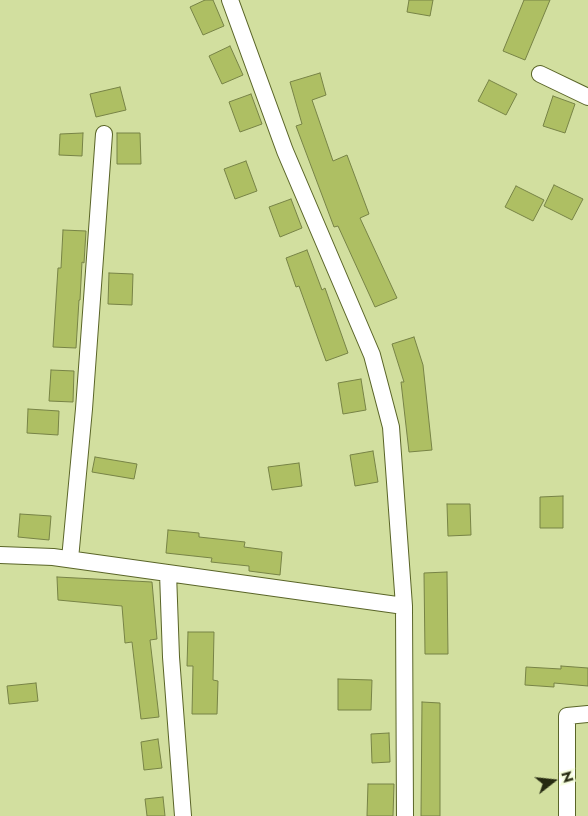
<!DOCTYPE html>
<html>
<head>
<meta charset="utf-8">
<style>
  body { margin:0 }
  #map { position:relative; width:588px; height:816px; overflow:hidden; background:#d2df9f; font-family:Jost,sans-serif }
  canvas { display:block }
  .north { position:absolute; left:528px; top:756px; width:50px; height:50px; -webkit-text-stroke:4px #f5fddd; paint-order:stroke; rotate:74deg; font-size:14px; font-weight:700; line-height:20px; text-align:center; color:#262a11 }
  .north::after { content:''; display:block; margin:auto; width:18px; height:22px; background:#262a11; clip-path:polygon(50% 0,100% 100%,50% 72%,0 100%) }
</style>
</head>
<body>
<div id="map">
<canvas width="588" height="816"></canvas>
<div class="north">N</div>
</div>
<script>
const g = document.querySelector('canvas').getContext('2d');
g.lineJoin = 'round';
function paint(path, color) { g.fillStyle = color; g.fill(path, 'evenodd'); }
const poly = rows => new Path2D(rows.map(r => 'M' + r).join(''));
function trace(path, color, width, dash) { g.strokeStyle = color; g.lineWidth = width; g.lineCap = dash ? 'butt' : 'round'; g.setLineDash(dash || []); g.stroke(path); }
const building = poly([
  [205,0,213,0,224,26,203,35,190,7,205,0],
  [409,0,433,0,430,16,407,12,409,0],
  [524,0,550,0,525,60,503,51,524,0],
  [230,46,243,75,222,84,209,56,230,46],
  [320,73,326,95,312,100,333,161,347,155,369,214,360,218,397,298,375,307,338,226,334,227,296,126,302,124,290,82,320,73],
  [489,80,517,94,506,115,478,101,489,80],
  [120,87,126,110,96,117,90,94,120,87],
  [251,94,262,124,240,132,229,102,251,94],
  [553,96,575,104,565,133,543,126,553,96],
  [83,133,82,156,59,155,60,134,83,133],
  [117,133,140,133,141,164,117,164,117,133],
  [246,161,257,191,235,199,224,169,246,161],
  [554,185,583,199,572,220,544,206,554,185],
  [516,186,544,200,533,221,505,207,516,186],
  [291,199,302,228,280,237,269,207,291,199],
  [63,230,86,231,84,263,82,262,80,300,79,300,76,348,53,347,58,268,61,268,63,230],
  [307,250,322,290,325,288,348,353,326,361,299,286,296,287,286,258,307,250],
  [109,273,133,274,132,305,108,304,109,273],
  [414,337,423,365,432,450,409,452,401,382,404,382,392,344,414,337],
  [51,370,74,371,73,402,49,401,51,370],
  [361,379,366,410,343,414,338,383,361,379],
  [28,409,59,411,58,435,27,433,28,409],
  [373,451,378,482,355,486,350,455,373,451],
  [95,457,137,464,134,479,92,472,95,457],
  [299,463,302,486,272,490,268,467,299,463],
  [563,496,563,528,540,528,540,497,563,496],
  [447,504,470,504,471,535,448,536,447,504],
  [20,514,51,516,49,540,18,537,20,514],
  [168,530,199,533,199,537,245,542,244,547,282,552,280,575,249,571,249,566,211,562,212,558,166,553,168,530],
  [447,572,448,654,425,654,424,573,447,572],
  [57,577,152,582,157,639,150,640,159,717,141,719,132,642,125,643,122,606,58,600,57,577],
  [188,632,214,632,213,680,218,681,217,714,192,714,193,666,187,666,188,632],
  [561,666,588,668,588,686,554,683,554,687,525,685,526,667,561,669,561,666],
  [338,679,372,680,371,710,338,710,338,679],
  [36,683,38,701,9,704,7,686,36,683],
  [422,702,440,703,440,816,421,816,422,702],
  [389,733,390,762,372,763,371,734,389,733],
  [158,739,162,768,144,770,141,742,158,739],
  [368,784,394,784,393,816,367,816,368,784],
  [163,797,165,816,147,816,145,799,163,797]
]);
paint(building, '#aebf63');
trace(building, '#778346', 1);
const minor = poly([
  [230,0,285,151,372,355,391,427,404,606,405,816],
  [540,74,588,97],
  [0,555,53,557,404,606],
  [70,559,84,409,104,134],
  [168,573,171,657,183,816],
  [567,816,567,716,588,714]
]);
trace(minor, '#5a6528', 18);
trace(minor, '#fff', 16);
</script>
</body>
</html>
